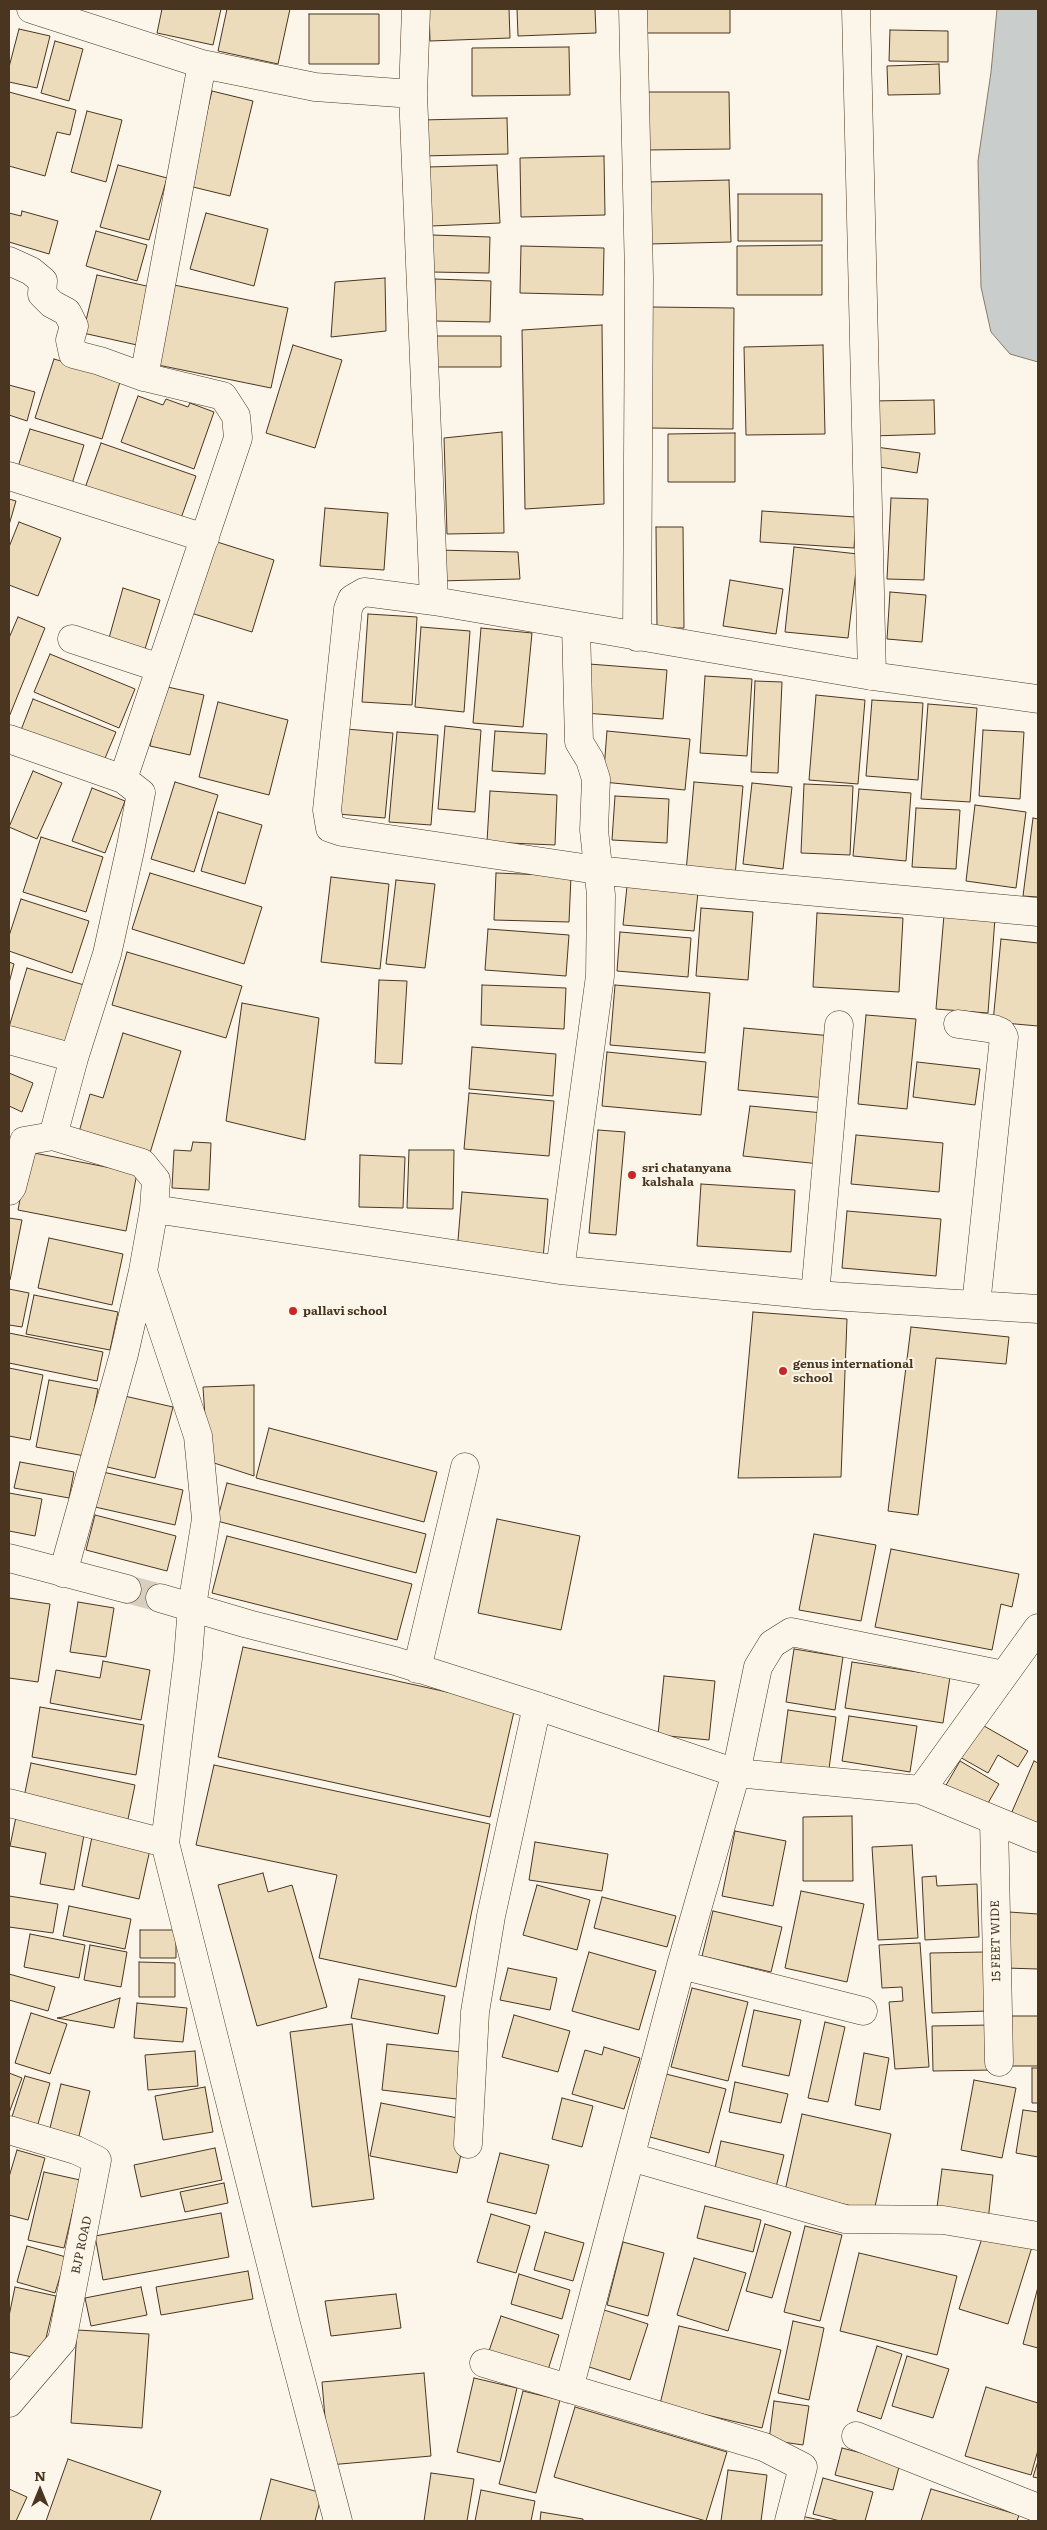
<!DOCTYPE html>
<html>
<head>
<meta charset="utf-8">
<style>
  body { margin:0 }
  #map { position:relative; width:1047px; height:2530px; overflow:hidden; background:#fbf6e9; font-family:Literata,serif }
  canvas { display:block }
  .frame { position:absolute; inset:0; border:10px solid #4a3520; pointer-events:none }
  .north { position:absolute; left:15px; top:2465px; width:50px; height:50px; -webkit-text-stroke:4px #fbf6e9; paint-order:stroke; rotate:0deg; font-size:14px; font-weight:700; line-height:20px; text-align:center; color:#4a3520 }
  .north::after { content:''; display:block; margin:auto; width:18px; height:22px; background:#4a3520; clip-path:polygon(50% 0,100% 100%,50% 72%,0 100%) }
</style>
</head>
<body>
<div id="map">
<canvas width="1047" height="2530"></canvas>
<div class="frame"></div>
<div class="north">N</div>
</div>
<script>
const g = document.querySelector('canvas').getContext('2d');
g.lineJoin = 'round';
function paint(path, color) { g.fillStyle = color; g.fill(path, 'evenodd'); }
const poly = rows => new Path2D(rows.map(r => 'M' + r).join(''));
function trace(path, color, width, dash) { g.strokeStyle = color; g.lineWidth = width; g.lineCap = dash ? 'butt' : 'round'; g.setLineDash(dash || []); g.stroke(path); }
function label(font, color, halo, rows, align = 'center') {
  g.font = font + ' Literata,serif'; g.lineWidth = 4; g.setLineDash([]); g.textBaseline = 'middle'; g.strokeStyle = halo; g.fillStyle = color; for (const [text, x, y, turn = 0] of rows) {
    g.save(); g.translate(x, y); g.rotate((+turn || 0) * Math.PI / 180); g.textAlign = isNaN(turn) ? turn : align; if (halo) g.strokeText(text, 0, 0); g.fillText(text, 0, 0); g.restore();
  }
}
const water = poly([
  [997,9,1038,9,1038,362,1010,354,991,332,981,287,978,161,991,72,997,9]
]);
paint(water, '#c9cecd');
trace(water, '#887966', 1);
const building = poly([
  [162,9,221,9,213,45,157,33,162,9],
  [227,9,290,9,278,64,218,51,227,9],
  [429,9,509,9,510,38,430,41,429,9],
  [517,9,595,9,596,33,518,36,517,9],
  [641,9,730,9,730,33,641,33,641,9],
  [309,14,379,14,379,64,309,64,309,14],
  [19,29,50,36,37,88,9,82,9,67,19,29],
  [890,30,948,31,948,62,889,61,890,30],
  [55,41,83,49,69,101,41,93,55,41],
  [569,47,570,95,472,96,472,48,569,47],
  [939,64,940,94,888,95,887,66,939,64],
  [212,91,253,101,230,196,189,186,212,91],
  [9,92,76,110,70,135,57,132,45,176,9,166,9,92],
  [645,92,729,92,730,149,646,150,645,92],
  [87,111,122,120,106,182,71,172,87,111],
  [507,118,508,154,422,156,421,120,507,118],
  [604,156,605,215,521,217,520,158,604,156],
  [118,165,167,178,149,240,100,227,118,165],
  [497,165,500,223,431,226,428,167,497,165],
  [729,180,731,242,649,244,647,182,729,180],
  [738,194,822,194,822,241,738,241,738,194],
  [22,211,58,221,49,254,9,242,9,213,21,216,22,211],
  [206,213,268,229,254,286,190,269,206,213],
  [96,231,147,245,137,281,86,266,96,231],
  [432,235,490,237,489,273,431,272,432,235],
  [822,245,822,295,737,295,737,246,822,245],
  [521,246,604,248,603,295,520,293,521,246],
  [97,275,151,287,137,345,83,333,97,275],
  [385,278,386,331,331,337,335,282,385,278],
  [435,279,491,281,490,322,434,321,435,279],
  [174,285,288,308,271,388,158,365,174,285],
  [651,307,734,308,733,429,650,428,651,307],
  [602,325,604,504,525,509,522,330,602,325],
  [433,336,501,336,501,367,433,367,433,336],
  [293,345,342,360,315,448,266,433,293,345],
  [823,345,825,434,746,435,744,347,823,345],
  [54,359,121,379,102,439,35,418,54,359],
  [9,385,35,392,27,421,9,415,9,385],
  [138,396,163,405,166,399,188,407,190,403,214,412,194,469,121,442,138,396],
  [934,400,935,434,872,436,871,401,934,400],
  [30,429,84,445,71,487,17,470,30,429],
  [502,432,504,533,447,534,444,438,502,432],
  [735,433,735,482,668,482,668,434,735,433],
  [101,443,196,476,180,521,85,488,101,443],
  [876,447,920,453,917,473,873,466,876,447],
  [891,498,928,499,924,580,887,579,891,498],
  [9,499,16,501,9,525,9,499],
  [325,508,388,513,384,570,320,566,325,508],
  [762,511,856,517,854,548,760,542,762,511],
  [19,522,61,538,38,596,9,585,9,547,19,522],
  [656,527,683,527,684,628,657,628,656,527],
  [214,541,274,560,252,632,191,613,214,541],
  [794,547,858,554,848,638,785,632,794,547],
  [436,550,518,552,520,579,438,581,436,550],
  [730,580,783,589,776,634,723,626,730,580],
  [123,588,160,600,145,649,109,638,123,588],
  [890,592,926,595,922,642,887,639,890,592],
  [368,614,417,617,412,705,362,702,368,614],
  [18,617,45,628,9,717,9,638,18,617],
  [421,627,470,631,464,712,415,707,421,627],
  [481,628,532,633,523,727,473,723,481,628],
  [50,654,135,689,119,728,34,692,50,654],
  [589,664,667,670,663,719,585,713,589,664],
  [705,676,752,679,747,756,700,753,705,676],
  [755,681,782,682,778,773,751,772,755,681],
  [163,686,204,695,190,755,150,746,163,686],
  [816,695,865,700,858,784,809,780,816,695],
  [33,699,116,732,103,763,21,730,33,699],
  [872,700,923,703,918,780,866,776,872,700],
  [218,702,288,720,269,795,199,777,218,702],
  [928,704,977,708,970,802,921,799,928,704],
  [445,726,481,730,475,812,438,809,445,726],
  [346,729,393,733,385,818,338,814,346,729],
  [983,730,1024,732,1020,799,979,796,983,730],
  [495,731,547,734,545,774,492,771,495,731],
  [607,731,690,739,685,790,603,782,607,731],
  [397,732,438,735,431,825,389,822,397,732],
  [33,771,62,783,37,839,9,827,33,771],
  [175,782,218,795,194,872,151,859,175,782],
  [694,782,743,786,735,876,686,872,694,782],
  [752,783,792,787,783,869,743,864,752,783],
  [804,784,853,786,850,855,801,853,804,784],
  [92,788,125,801,105,853,72,841,92,788],
  [859,789,911,793,906,861,853,856,859,789],
  [490,791,557,795,555,845,487,842,490,791],
  [615,796,669,799,667,843,612,840,615,796],
  [975,805,1026,812,1016,888,966,881,975,805],
  [916,808,960,810,956,869,912,867,916,808],
  [218,812,262,825,245,884,201,871,218,812],
  [1033,818,1038,819,1038,897,1023,896,1033,818],
  [41,837,103,857,86,912,23,892,41,837],
  [150,873,262,907,244,964,132,929,150,873],
  [496,873,571,876,569,922,494,920,496,873],
  [331,877,389,884,380,969,321,962,331,877],
  [396,880,435,884,425,968,386,964,396,880],
  [627,886,698,892,694,931,623,925,627,886],
  [21,899,89,921,72,973,9,951,9,936,21,899],
  [701,908,753,912,748,980,696,976,701,908],
  [817,913,903,918,899,992,813,987,817,913],
  [944,915,995,918,988,1013,936,1009,944,915],
  [488,929,569,935,566,976,485,970,488,929],
  [620,932,691,938,688,977,617,971,620,932],
  [1001,939,1038,943,1038,1026,993,1022,1001,939],
  [127,952,242,986,226,1038,112,1005,127,952],
  [9,962,14,964,9,983,9,962],
  [27,968,84,985,66,1044,9,1027,27,968],
  [379,980,407,981,402,1064,375,1063,379,980],
  [482,985,566,988,564,1029,481,1025,482,985],
  [615,985,710,993,705,1053,610,1045,615,985],
  [242,1003,319,1018,305,1140,226,1121,242,1003],
  [866,1015,916,1019,907,1109,858,1104,866,1015],
  [744,1028,832,1036,826,1098,738,1090,744,1028],
  [123,1033,181,1051,150,1153,79,1132,90,1094,103,1098,123,1033],
  [472,1047,556,1054,553,1096,469,1089,472,1047],
  [607,1052,706,1062,701,1115,602,1106,607,1052],
  [917,1062,980,1069,975,1105,913,1097,917,1062],
  [9,1073,33,1083,22,1112,9,1106,9,1073],
  [469,1093,554,1101,549,1156,464,1149,469,1093],
  [750,1106,823,1113,820,1164,743,1156,750,1106],
  [598,1130,625,1132,616,1235,589,1233,598,1130],
  [856,1135,943,1143,939,1192,851,1184,856,1135],
  [193,1142,211,1143,209,1190,172,1188,174,1150,191,1151,193,1142],
  [409,1150,454,1150,453,1209,407,1208,409,1150],
  [29,1152,137,1173,126,1231,18,1210,29,1152],
  [360,1155,405,1157,403,1208,359,1207,360,1155],
  [701,1184,795,1190,791,1252,697,1246,701,1184],
  [462,1192,548,1199,543,1259,457,1252,462,1192],
  [847,1211,941,1219,936,1276,842,1268,847,1211],
  [9,1218,22,1220,10,1280,9,1280,9,1218],
  [49,1238,123,1254,112,1305,38,1288,49,1238],
  [9,1289,29,1293,22,1327,9,1325,9,1289],
  [34,1295,118,1312,110,1350,26,1334,34,1295],
  [753,1312,847,1319,841,1477,738,1478,753,1312],
  [911,1327,1009,1337,1006,1364,936,1358,918,1515,888,1511,911,1327],
  [9,1333,103,1352,97,1381,9,1363,9,1333],
  [9,1368,43,1375,30,1440,9,1436,9,1368],
  [49,1380,98,1389,85,1456,36,1447,49,1380],
  [254,1385,254,1476,208,1461,203,1387,254,1385],
  [120,1395,173,1407,155,1478,103,1466,120,1395],
  [269,1428,437,1472,424,1522,256,1478,269,1428],
  [20,1462,74,1472,69,1498,14,1488,20,1462],
  [103,1472,183,1490,175,1525,95,1507,103,1472],
  [227,1483,426,1534,416,1573,217,1521,227,1483],
  [9,1493,42,1499,35,1536,9,1531,9,1493],
  [95,1515,176,1536,167,1571,86,1550,95,1515],
  [497,1519,580,1536,561,1630,478,1613,497,1519],
  [814,1534,876,1545,861,1621,799,1610,814,1534],
  [227,1536,412,1584,397,1640,212,1593,227,1536],
  [891,1549,1019,1574,1012,1607,1001,1604,992,1650,875,1627,891,1549],
  [9,1598,50,1604,38,1682,9,1678,9,1598],
  [78,1602,114,1608,106,1657,70,1652,78,1602],
  [243,1647,515,1707,490,1817,218,1757,243,1647],
  [794,1649,843,1657,835,1710,786,1702,794,1649],
  [103,1661,150,1670,141,1720,50,1703,56,1670,100,1678,103,1661],
  [852,1662,950,1677,943,1723,845,1708,852,1662],
  [664,1676,715,1681,709,1740,658,1735,664,1676],
  [40,1707,144,1725,136,1775,32,1757,40,1707],
  [788,1710,836,1717,828,1776,780,1769,788,1710],
  [849,1716,917,1726,910,1772,842,1761,849,1716],
  [977,1722,1028,1751,1018,1767,998,1755,988,1773,958,1756,977,1722],
  [960,1761,999,1784,984,1810,945,1787,960,1761],
  [1034,1761,1038,1763,1038,1826,1011,1814,1034,1761],
  [31,1763,135,1785,127,1824,23,1802,31,1763],
  [214,1765,490,1824,456,1987,319,1958,337,1875,196,1845,214,1765],
  [17,1812,86,1824,74,1890,40,1884,46,1853,10,1846,17,1812],
  [852,1816,853,1881,803,1881,803,1817,852,1816],
  [735,1831,786,1841,773,1906,722,1896,735,1831],
  [93,1832,151,1845,139,1899,82,1886,93,1832],
  [535,1842,608,1854,602,1891,529,1880,535,1842],
  [912,1845,918,1938,878,1940,872,1847,912,1845],
  [263,1873,268,1892,292,1885,327,2007,257,2026,218,1885,263,1873],
  [936,1876,937,1886,977,1884,979,1937,925,1940,922,1877,936,1876],
  [537,1885,590,1900,577,1950,523,1935,537,1885],
  [801,1891,864,1904,847,1982,785,1968,801,1891],
  [9,1896,58,1904,53,1933,9,1927,9,1896],
  [602,1897,676,1916,667,1947,594,1928,602,1897],
  [69,1906,131,1919,125,1949,63,1936,69,1906],
  [713,1911,782,1927,771,1972,702,1956,713,1911],
  [1009,1912,1038,1914,1038,1969,1006,1968,1009,1912],
  [140,1930,176,1930,176,1958,140,1958,140,1930],
  [30,1934,85,1945,79,1978,24,1967,30,1934],
  [920,1943,929,2067,895,2069,889,2002,903,2001,902,1987,882,1988,879,1945,920,1943],
  [90,1945,127,1952,121,1987,84,1980,90,1945],
  [589,1952,656,1971,639,2030,572,2011,589,1952],
  [985,1952,987,2011,932,2013,930,1953,985,1952],
  [139,1962,175,1963,175,1997,139,1997,139,1962],
  [508,1968,557,1978,550,2010,500,2000,508,1968],
  [9,1974,55,1987,48,2011,9,2000,9,1974],
  [359,1979,445,1996,438,2034,351,2018,359,1979],
  [692,1988,748,2002,728,2081,671,2067,692,1988],
  [120,1998,114,2028,57,2018,63,2017,120,1998],
  [137,2003,187,2008,183,2042,134,2038,137,2003],
  [754,2010,801,2020,789,2076,742,2066,754,2010],
  [31,2013,67,2024,50,2074,15,2063,31,2013],
  [514,2015,570,2031,558,2072,502,2057,514,2015],
  [1008,2016,1038,2016,1038,2066,1008,2066,1008,2016],
  [825,2022,845,2027,828,2102,808,2098,825,2022],
  [352,2024,374,2199,312,2207,290,2032,352,2024],
  [991,2025,992,2070,933,2071,932,2026,991,2025],
  [387,2044,471,2053,465,2100,382,2090,387,2044],
  [604,2047,640,2058,624,2109,572,2094,585,2050,602,2055,604,2047],
  [195,2051,198,2086,148,2090,145,2055,195,2051],
  [864,2053,889,2058,880,2110,855,2105,864,2053],
  [1032,2068,1038,2068,1038,2103,1032,2103,1032,2068],
  [9,2073,22,2078,9,2113,9,2073],
  [666,2074,726,2089,709,2153,650,2137,666,2074],
  [25,2076,50,2083,35,2134,9,2126,25,2076],
  [974,2080,1016,2088,1002,2158,961,2150,974,2080],
  [735,2082,788,2094,781,2123,729,2112,735,2082],
  [61,2084,90,2091,77,2144,48,2136,61,2084],
  [205,2087,213,2132,163,2140,155,2096,205,2087],
  [562,2098,593,2106,582,2147,552,2139,562,2098],
  [381,2103,468,2120,457,2173,370,2156,381,2103],
  [1023,2110,1038,2112,1038,2157,1016,2153,1023,2110],
  [802,2114,891,2134,874,2211,785,2191,802,2114],
  [721,2141,784,2155,775,2191,713,2177,721,2141],
  [215,2148,222,2180,141,2197,134,2165,215,2148],
  [17,2150,45,2158,28,2220,9,2215,9,2177,17,2150],
  [500,2153,549,2165,536,2214,487,2202,500,2153],
  [942,2169,993,2175,988,2221,936,2215,942,2169],
  [44,2172,80,2180,64,2248,28,2240,44,2172],
  [224,2183,228,2203,185,2212,180,2192,224,2183],
  [705,2206,761,2220,753,2252,697,2238,705,2206],
  [221,2213,229,2257,103,2280,95,2236,221,2213],
  [491,2214,530,2226,516,2273,477,2262,491,2214],
  [765,2224,791,2232,772,2298,746,2291,765,2224],
  [805,2226,842,2235,820,2321,784,2312,805,2226],
  [545,2232,584,2243,573,2281,534,2270,545,2232],
  [984,2232,1032,2247,1008,2324,959,2309,984,2232],
  [623,2242,664,2253,648,2316,607,2305,623,2242],
  [27,2246,66,2257,55,2293,17,2282,27,2246],
  [859,2253,957,2276,937,2355,840,2331,859,2253],
  [694,2258,746,2273,728,2331,677,2315,694,2258],
  [248,2271,253,2299,161,2315,156,2287,248,2271],
  [519,2274,570,2290,562,2319,511,2304,519,2274],
  [15,2287,56,2296,41,2359,9,2352,9,2316,15,2287],
  [141,2287,147,2315,91,2326,85,2298,141,2287],
  [1038,2287,1038,2348,1023,2344,1038,2287],
  [396,2294,401,2328,331,2336,325,2301,396,2294],
  [601,2309,648,2324,630,2380,583,2365,601,2309],
  [501,2316,559,2335,548,2370,489,2351,501,2316],
  [793,2321,824,2328,809,2400,778,2393,793,2321],
  [679,2326,781,2350,762,2428,660,2404,679,2326],
  [77,2330,149,2334,142,2428,71,2423,77,2330],
  [877,2346,902,2354,881,2419,857,2411,877,2346],
  [907,2356,949,2369,933,2418,892,2406,907,2356],
  [424,2373,431,2456,329,2465,322,2382,424,2373],
  [474,2378,517,2388,500,2462,457,2452,474,2378],
  [986,2387,1038,2403,1038,2450,1031,2475,965,2456,986,2387],
  [523,2391,560,2400,536,2493,499,2484,523,2391],
  [774,2401,809,2406,803,2445,769,2440,774,2401],
  [575,2407,727,2452,706,2521,554,2477,575,2407],
  [842,2448,900,2463,893,2490,835,2475,842,2448],
  [68,2459,161,2491,150,2521,46,2521,68,2459],
  [1038,2461,1038,2478,1033,2477,1038,2461],
  [728,2470,767,2475,761,2521,721,2521,728,2470],
  [431,2473,474,2479,467,2521,424,2521,431,2473],
  [823,2478,873,2492,865,2521,840,2521,813,2514,823,2478],
  [271,2479,322,2493,315,2521,260,2521,271,2479],
  [9,2489,27,2497,16,2521,9,2521,9,2489],
  [931,2489,1019,2515,1017,2521,921,2521,931,2489],
  [481,2490,535,2501,531,2521,475,2521,481,2490],
  [541,2512,583,2519,583,2521,540,2521,541,2512],
  [796,2515,825,2521,795,2521,796,2515]
]);
paint(building, '#ecdcbc');
trace(building, '#4a3520', 1);
trace(poly([
  [127,1589,160,1598]
]), '#d8cfc1', 28, [28, 14]);
const minor = poly([
  [31,9,202,64,315,87,413,94],
  [416,9,413,94,434,601,872,676,1038,699],
  [633,9,639,277,637,637],
  [856,9,872,676],
  [9,261,31,271,43,281,42,294,52,304,67,312,74,326,70,340,73,354,100,361,144,377],
  [9,476,205,538],
  [434,601,364,592,352,599,348,609,327,810,330,828,342,832,597,870,729,884,1038,912],
  [72,639,160,668],
  [9,739,123,779],
  [958,1024,994,1029,1001,1032,1004,1037,976,1305],
  [9,1040,74,1058],
  [53,1136,74,1058,107,954,131,846,141,793,123,779,238,438,236,416,223,396,144,377,202,64],
  [9,1191,12,1187,24,1141,53,1136,142,1163,156,1180,154,1209,143,1271,198,1436,206,1519,192,1606,188,1658,165,1843,286,2324,338,2521],
  [154,1209,560,1270,815,1295,1038,1309],
  [560,1270,600,976,601,895,594,830,596,779,590,760,579,742,576,626],
  [815,1295,839,1025],
  [9,1558,127,1589],
  [63,1573,124,1354,143,1271],
  [160,1598,248,1624,395,1661,537,1706,736,1773,921,1790,1038,1838],
  [417,1669,465,1467],
  [921,1790,1038,1628],
  [9,1803,165,1843],
  [994,1820,999,2062],
  [681,1965,863,2011],
  [9,2130,76,2150,97,2160,62,2341,9,2403],
  [468,2144,475,2012,491,1916,537,1706],
  [631,2157,845,2219,943,2220,1038,2236],
  [484,2363,764,2447,803,2467,789,2521],
  [569,2389,681,1965,736,1773,758,1667,772,1644,791,1632,1004,1675],
  [856,2436,1038,2508]
]);
trace(minor, '#4a3520', 29);
trace(minor, '#fbf6e9', 28);
for (const [x, y, r, color] of [
  [632,1175,5,"#c62828"],
  [293,1311,5,"#c62828"],
  [783,1371,5,"#c62828"]
]) { const dot = new Path2D(); dot.arc(x, y, r, 0, 2 * Math.PI); g.fillStyle = color; g.fill(dot); trace(dot, '#fbf6e9', 2); }
label('bold 12px', '#4a3520', '#fbf6e9', [
  ["sri chatanyana",642,1168],
  ["kalshala",642,1182],
  ["pallavi school",303,1311],
  ["genus international",793,1364],
  ["school",793,1378]
], 'left');
label('12px', '#4a3520', '#fbf6e9', [
  ["15 FEET WIDE",996,1941,-91],
  ["BJP ROAD",82,2245,-78]
]);
</script>
</body>
</html>
